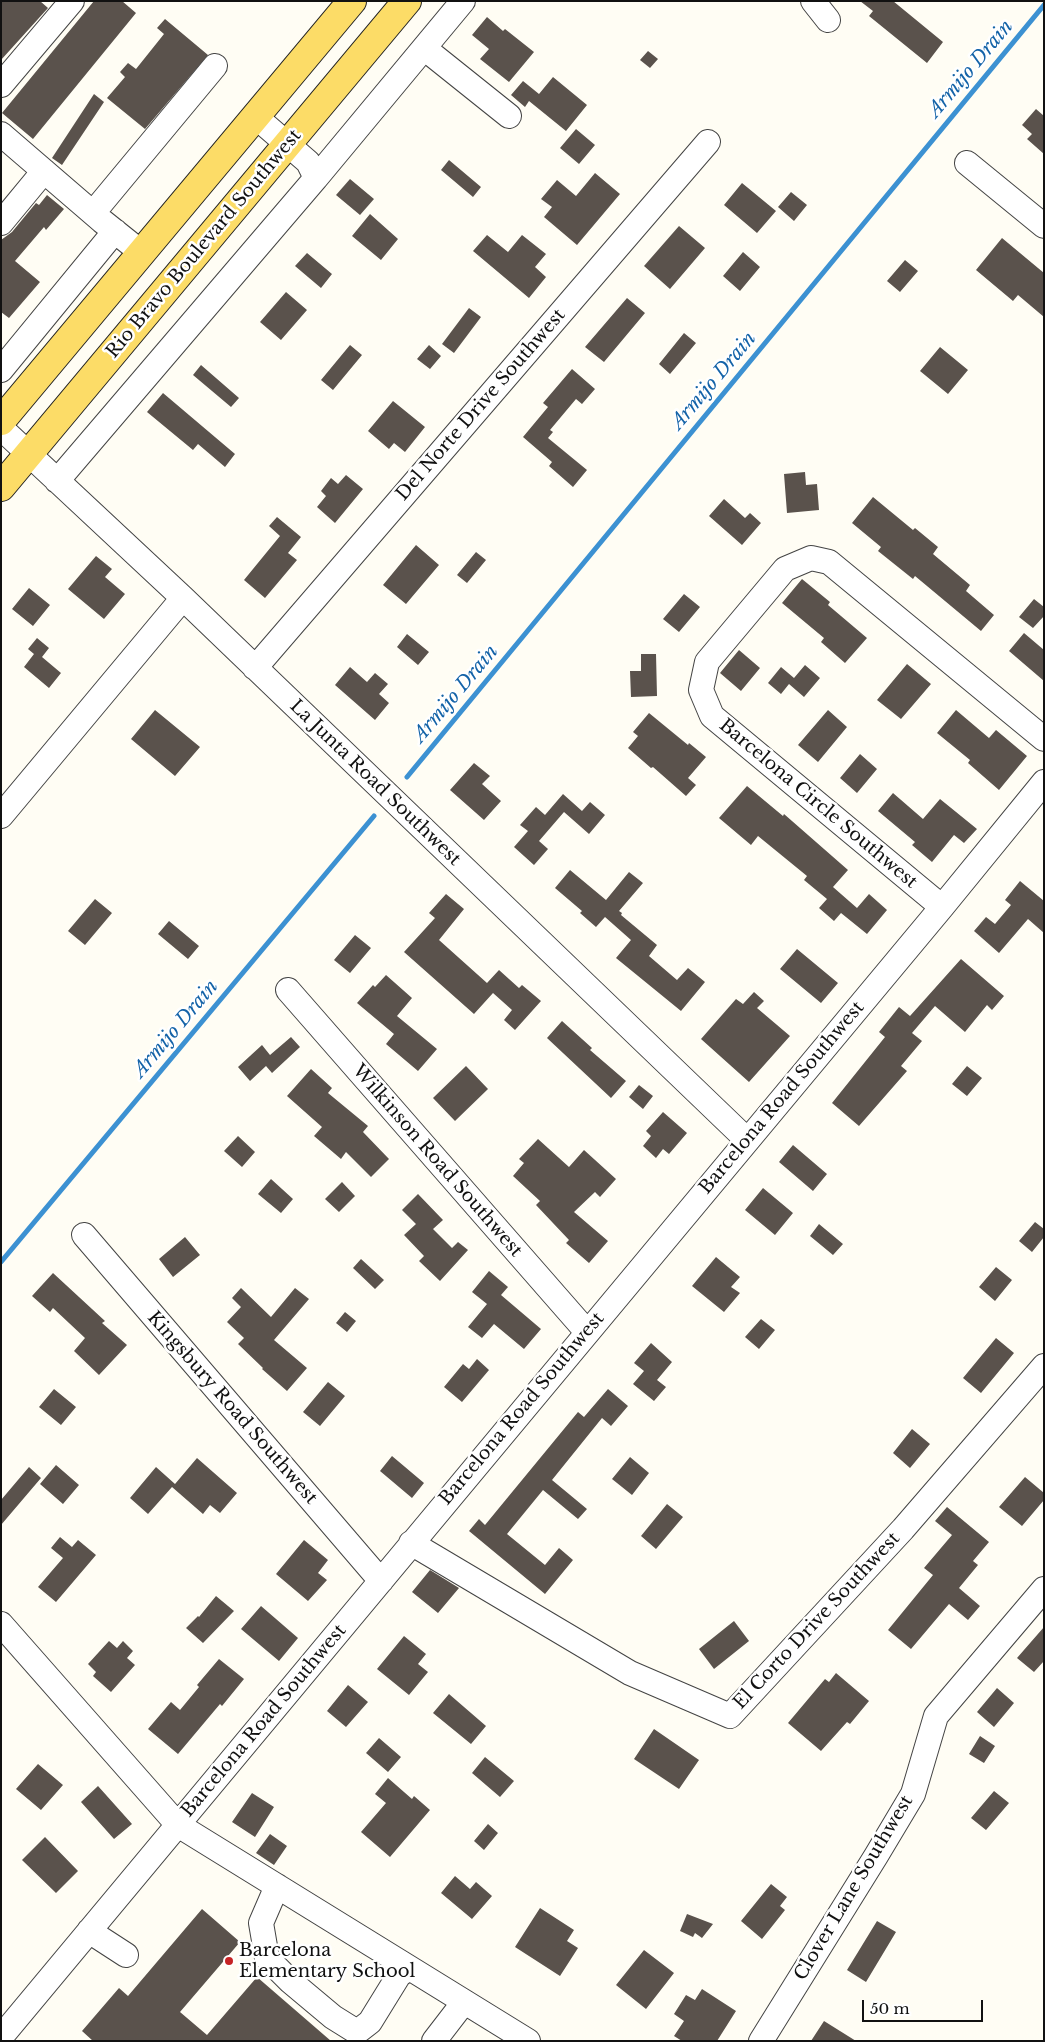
<!DOCTYPE html>
<html>
<head>
<meta charset="utf-8">
<style>
  body { margin:0 }
  #map { position:relative; width:1045px; height:2042px; overflow:hidden; background:#fffdf4; font-family:"Libre Baskerville",serif }
  canvas { display:block }
  .frame { position:absolute; inset:0; border:2px solid #111; pointer-events:none }
  .scale { position:absolute; left:862px; top:2000px; width:121px; height:22px; box-sizing:border-box; border:2px solid #111; border-top:0; padding-left:6px; font-size:15px; line-height:18px; white-space:nowrap; color:#111; -webkit-text-stroke:4px #fff; paint-order:stroke }
</style>
</head>
<body>
<div id="map">
<canvas width="1045" height="2042"></canvas>
<div class="frame"></div>
<div class="scale">50 m</div>
</div>
<script>
const g = document.querySelector('canvas').getContext('2d');
g.lineJoin = 'round';
const poly = rows => new Path2D(rows.map(r => 'M' + r).join(''));
function trace(path, color, width, dash) { g.strokeStyle = color; g.lineWidth = width; g.lineCap = dash ? 'butt' : 'round'; g.setLineDash(dash || []); g.stroke(path); }
function paint(path, color) { g.fillStyle = color; g.fill(path, 'evenodd'); }
function label(font, color, halo, rows, align = 'center') {
  g.font = font + ' "Libre Baskerville",serif'; g.lineWidth = 5; g.setLineDash([]); g.textBaseline = 'middle'; g.strokeStyle = halo; g.fillStyle = color; for (const [text, x, y, turn = 0] of rows) {
    g.save(); g.translate(x, y); g.rotate((+turn || 0) * Math.PI / 180); g.textAlign = isNaN(turn) ? turn : align; if (halo) g.strokeText(text, 0, 0); g.fillText(text, 0, 0); g.restore();
  }
}
trace(poly([
  [407,777,1044,5],
  [1,1262,374,816]
]), '#3c91d2', 5);
paint(poly([
  [1,1,40,1,48,8,1,60],
  [94,1,122,1,136,13,33,139,2,113],
  [860,1,893,1,943,42,927,63,869,16,873,11],
  [487,17,503,31,505,29,534,52,509,82,480,59,489,49,472,35],
  [165,19,208,55,145,129,107,98,125,77,120,72,128,63,136,69,164,34,157,28],
  [648,51,658,59,650,68,640,60],
  [553,77,587,105,566,131,529,101,525,107,511,95,523,81,539,94],
  [94,94,104,102,62,165,52,158],
  [1036,109,1044,116,1044,154,1027,139,1032,134,1022,125],
  [576,129,595,145,579,164,560,148],
  [449,160,481,187,473,197,441,170],
  [595,173,620,194,577,245,544,217,552,207,541,199,557,180,576,196],
  [350,179,374,199,360,215,336,195],
  [742,183,776,211,757,233,724,205],
  [791,192,807,205,794,221,778,207],
  [47,195,64,209,46,230,44,227,15,261,40,282,9,318,1,312,1,240,12,232,36,203,39,205],
  [370,214,398,239,381,260,352,236],
  [679,226,705,248,670,289,644,266],
  [487,235,508,252,522,235,546,254,535,267,546,277,529,298,473,251],
  [1002,238,1044,273,1044,317,1018,295,1013,301,976,270],
  [743,252,760,267,740,291,723,276],
  [307,253,332,274,321,288,295,266],
  [905,260,918,271,900,292,887,281],
  [286,292,307,310,281,340,260,322],
  [627,298,645,313,604,362,585,347],
  [469,308,481,317,454,353,442,344],
  [684,333,696,343,670,374,659,364],
  [350,345,362,355,333,390,321,380],
  [429,345,441,356,430,369,417,359],
  [940,347,968,370,948,394,920,371],
  [201,365,239,398,231,407,193,375],
  [572,369,595,389,582,404,576,399,550,430,553,432,548,438,587,470,573,487,549,466,552,462,523,437,548,407,543,403],
  [163,393,235,454,225,467,198,444,193,450,147,412],
  [393,401,425,427,405,452,394,443,389,449,368,431],
  [805,472,806,485,817,484,819,510,787,513,784,474],
  [346,475,363,489,335,523,317,507,326,496,321,491,331,478,338,484],
  [873,497,913,530,915,528,938,547,933,554,970,585,966,591,994,615,981,631,915,576,913,579,878,551,881,547,852,523],
  [724,499,745,518,750,513,761,523,742,545,709,516],
  [277,517,301,537,288,553,297,560,265,598,244,580,280,536,269,526],
  [416,545,439,565,406,604,383,585],
  [476,552,486,560,467,583,457,575],
  [96,556,112,569,105,577,125,594,104,619,68,589],
  [802,579,830,602,828,605,867,638,845,663,821,642,824,638,782,603],
  [29,588,50,605,33,626,12,609],
  [684,594,700,607,679,632,663,619],
  [1034,599,1044,607,1044,616,1033,628,1019,617],
  [1024,633,1044,650,1044,681,1009,651],
  [407,634,429,652,418,665,397,647],
  [37,638,49,648,42,657,61,673,49,688,24,667,34,654,28,649],
  [739,650,760,668,741,691,720,673],
  [641,654,656,654,657,696,631,697,630,671,641,671],
  [907,664,931,684,901,719,877,700],
  [805,665,820,678,804,697,789,684,781,694,768,683,781,667,794,678],
  [350,667,367,682,375,673,388,684,379,694,389,703,375,720,335,685],
  [155,710,200,747,175,776,131,739],
  [828,710,847,727,818,762,798,745],
  [956,710,989,738,996,730,1027,756,999,790,968,763,970,760,937,733],
  [649,713,688,745,689,743,706,757,688,778,696,785,686,796,653,767,651,768,628,748,638,736,633,732],
  [860,754,877,769,857,793,840,778],
  [474,763,490,776,482,784,501,801,484,820,450,790],
  [747,786,783,816,784,814,848,870,833,887,857,908,869,894,887,910,867,934,841,913,834,921,819,908,827,899,804,880,807,876,758,836,751,845,719,818],
  [893,793,923,819,940,799,977,829,964,843,954,835,932,862,912,845,915,842,878,811],
  [563,794,582,811,590,802,605,815,589,834,564,812,539,841,548,849,534,865,514,847,528,831,520,825,536,807,545,815],
  [570,870,606,900,629,872,643,883,619,911,622,913,621,915,657,945,649,956,677,980,688,968,705,982,681,1011,616,958,631,940,605,917,596,927,580,913,582,911,555,888],
  [1020,881,1044,901,1044,933,1028,919,999,953,974,931,986,917,995,924,1011,905,1005,900],
  [446,894,464,909,439,940,487,983,499,970,519,988,522,985,541,1001,515,1030,504,1020,512,1010,493,993,474,1014,404,952,435,918,429,913],
  [95,899,112,913,85,945,68,931],
  [169,921,199,946,188,959,158,934],
  [355,935,371,948,350,973,334,960],
  [797,949,838,983,821,1003,780,969],
  [961,959,1004,996,992,1010,987,1005,965,1032,935,1006,912,1033,922,1041,901,1066,907,1071,859,1126,832,1103,885,1037,879,1032,899,1007,910,1016],
  [386,975,412,998,397,1016,437,1049,418,1071,386,1044,394,1034,357,1003,373,985,375,987],
  [754,992,764,1001,757,1008,790,1036,749,1082,701,1039,736,999,743,1004],
  [562,1021,592,1048,590,1050,626,1081,611,1098,547,1038],
  [291,1037,300,1047,272,1073,266,1066,250,1081,238,1067,262,1045,270,1055],
  [466,1066,488,1089,455,1121,433,1098],
  [967,1066,982,1078,967,1096,952,1084],
  [311,1069,332,1088,328,1093,368,1126,363,1132,389,1159,371,1177,346,1152,341,1159,314,1136,322,1127,287,1096],
  [639,1085,653,1096,643,1109,629,1097],
  [663,1112,687,1133,669,1154,663,1149,656,1158,643,1146,651,1136,646,1131],
  [238,1136,255,1152,242,1167,224,1151],
  [538,1139,569,1167,584,1150,616,1179,600,1197,595,1192,574,1212,608,1241,589,1263,566,1243,569,1240,536,1205,540,1201,513,1176,524,1163,519,1159],
  [793,1145,827,1174,813,1191,779,1162],
  [271,1179,293,1199,281,1213,258,1194],
  [342,1182,355,1196,339,1212,325,1199],
  [763,1188,793,1213,775,1235,745,1210],
  [418,1194,443,1220,433,1229,452,1248,458,1242,468,1250,440,1281,419,1261,424,1256,404,1235,416,1224,402,1210],
  [1035,1222,1044,1229,1044,1237,1032,1252,1019,1241],
  [819,1224,843,1244,833,1255,810,1236],
  [185,1237,200,1255,173,1277,159,1259],
  [716,1257,740,1277,731,1287,740,1293,724,1312,692,1286],
  [361,1259,384,1280,375,1289,353,1268],
  [996,1267,1012,1280,995,1301,979,1287],
  [489,1271,508,1287,501,1295,541,1329,524,1349,494,1324,482,1338,468,1327,487,1304,472,1292],
  [53,1273,105,1321,102,1323,127,1345,99,1375,74,1351,85,1338,53,1308,50,1312,32,1296],
  [241,1288,271,1317,295,1288,309,1299,274,1340,307,1368,287,1391,262,1369,263,1368,238,1344,244,1338,227,1322,241,1307,232,1298],
  [345,1312,356,1321,347,1332,336,1323],
  [761,1319,775,1330,759,1349,745,1337],
  [996,1338,1014,1353,981,1393,963,1378],
  [651,1343,672,1362,657,1380,666,1387,654,1401,633,1384,644,1371,634,1363],
  [477,1359,489,1370,462,1402,444,1387,463,1364,469,1369],
  [328,1382,345,1396,320,1426,303,1412],
  [54,1389,76,1407,61,1425,39,1407],
  [608,1389,628,1406,611,1426,602,1418,552,1480,587,1509,578,1519,543,1490,507,1534,545,1565,559,1548,573,1560,545,1594,469,1531,479,1519,485,1525,578,1412,584,1417],
  [912,1429,930,1444,910,1468,893,1453],
  [392,1456,424,1483,412,1498,380,1471],
  [630,1457,649,1473,632,1495,612,1479],
  [197,1458,237,1493,220,1513,210,1505,203,1514,172,1487,148,1514,130,1498,156,1467,175,1484],
  [56,1465,79,1485,63,1504,40,1484],
  [29,1467,41,1478,1,1525,1,1500],
  [1025,1477,1044,1493,1044,1500,1022,1526,999,1507],
  [667,1504,683,1517,656,1549,641,1536],
  [947,1507,989,1542,973,1561,978,1565,959,1588,980,1606,968,1620,949,1604,911,1649,888,1630,933,1575,924,1568,952,1535,935,1521],
  [60,1537,72,1547,78,1540,96,1555,56,1602,38,1587,63,1558,51,1548],
  [304,1540,328,1560,318,1573,327,1580,308,1601,276,1574],
  [430,1570,459,1588,438,1613,412,1592],
  [216,1596,234,1611,203,1643,186,1628,198,1616,199,1617],
  [261,1606,298,1638,279,1661,241,1629],
  [734,1621,749,1641,714,1669,699,1649],
  [1044,1627,1044,1661,1034,1672,1017,1658],
  [404,1636,426,1654,418,1664,428,1672,409,1695,377,1669],
  [109,1641,117,1648,123,1641,133,1651,127,1658,135,1665,111,1692,93,1676,96,1672,88,1664],
  [219,1659,244,1679,222,1706,220,1704,178,1754,148,1729,171,1702,180,1710,199,1687,197,1685],
  [836,1673,869,1701,850,1724,847,1722,821,1751,788,1723,825,1679,829,1682],
  [348,1685,368,1702,346,1727,327,1711],
  [997,1688,1014,1703,994,1727,977,1712],
  [449,1694,486,1726,471,1744,433,1713],
  [654,1729,699,1760,679,1789,634,1759],
  [980,1736,995,1746,984,1763,969,1754],
  [379,1738,401,1757,388,1772,366,1753],
  [485,1757,514,1781,500,1797,472,1773],
  [38,1764,63,1785,41,1810,16,1789],
  [388,1778,412,1799,414,1796,430,1810,390,1857,361,1832,386,1803,375,1794],
  [98,1786,132,1824,114,1839,81,1802],
  [994,1791,1009,1803,986,1830,971,1818],
  [252,1793,274,1807,255,1837,232,1822],
  [488,1824,498,1833,484,1850,474,1841],
  [270,1834,287,1846,274,1865,256,1853],
  [45,1837,78,1871,56,1893,22,1860],
  [455,1876,470,1889,476,1882,492,1896,472,1919,441,1893],
  [771,1884,787,1897,780,1906,785,1910,762,1939,741,1921],
  [540,1908,574,1930,567,1941,578,1948,560,1976,515,1947],
  [202,1909,240,1942,180,2012,207,2035,257,1977,331,2041,93,2041,82,2031,119,1988,128,1996],
  [687,1914,713,1924,702,1938,695,1933,693,1937,680,1931],
  [877,1921,896,1932,866,1982,847,1970],
  [644,1950,674,1973,646,2009,616,1985],
  [702,1989,736,2011,717,2041,682,2041,674,2036,684,2021,674,2014,686,1995,695,2000],
  [824,2021,856,2041,811,2041]
]), '#5a524c');
const minor = poly([
  [813,1,828,20],
  [424,48,509,116],
  [1,85,72,1],
  [1,134,102,221,142,253],
  [967,163,1044,226],
  [316,178,463,1],
  [93,213,215,66],
  [1,223,44,171],
  [1,370,115,231],
  [1,428,183,598,747,1140],
  [57,481,316,178,308,162,256,117],
  [255,668,708,142],
  [1,816,183,598],
  [942,907,712,716,701,690,707,662,785,569,811,558,829,562,1044,739],
  [288,990,587,1332],
  [84,1235,381,1581],
  [411,1543,630,1673,730,1716,903,1529,1044,1366],
  [1,1624,178,1825,528,2041],
  [277,1886,261,1923,267,1958,290,1981,333,2017,357,2032,370,2022,399,1975,409,1968],
  [89,1931,126,1955],
  [1,2037,942,907,1044,782],
  [434,2041,464,2002],
  [761,2041,876,1856,913,1794,936,1716,1044,1589]
]);
const major = poly([
  [1,421,352,1],
  [1,487,407,1]
]);
trace(minor, '#444', 26);
trace(major, '#222', 30);
trace(minor, '#fff', 24);
trace(major, '#fcdc67', 28);
for (const [x, y, r, color] of [
  [229,1961,5,"#c62325"]
]) { const dot = new Path2D(); dot.arc(x, y, r, 0, 2 * Math.PI); g.fillStyle = color; g.fill(dot); trace(dot, '#fff', 2); }
label('18px', '#111', '#fff', [
  ["Rio Bravo Boulevard Southwest",204,244,-50],
  ["Del Norte Drive Southwest",481,405,-49],
  ["La Junta Road Southwest",375,783,44],
  ["Barcelona Circle Southwest",818,804,40],
  ["Barcelona Road Southwest",782,1098,-50],
  ["Wilkinson Road Southwest",437,1161,49],
  ["Kingsbury Road Southwest",232,1408,49],
  ["Barcelona Road Southwest",522,1409,-50],
  ["El Corto Drive Southwest",817,1621,-47],
  ["Barcelona Road Southwest",264,1721,-50],
  ["Clover Lane Southwest",854,1888,-59]
]);
label('18px', '#111', '#fff', [
  ["Barcelona",239,1951],
  ["Elementary School",239,1972]
], 'left');
label('italic 19px', '#1463a8', '#fff', [
  ["Armijo Drain",971,69,-50],
  ["Armijo Drain",714,381,-50],
  ["Armijo Drain",456,694,-50],
  ["Armijo Drain",176,1029,-50]
]);
</script>
</body>
</html>
